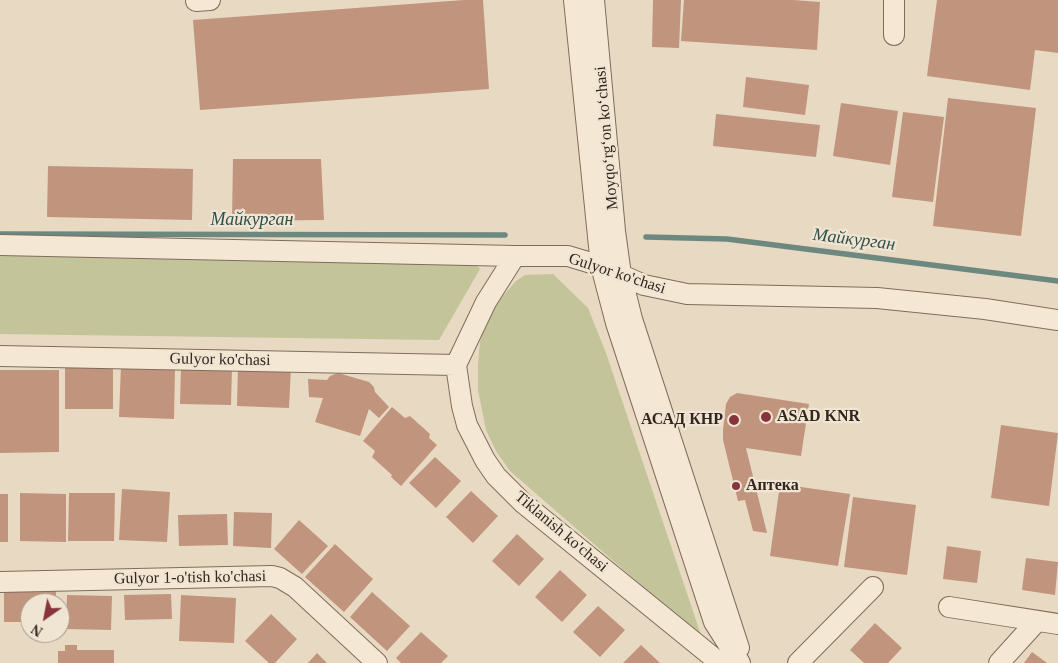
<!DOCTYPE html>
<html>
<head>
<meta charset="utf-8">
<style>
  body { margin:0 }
  #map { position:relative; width:1058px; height:663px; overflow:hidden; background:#e8d9c3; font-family:Georgia,serif }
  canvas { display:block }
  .north { position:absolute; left:20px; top:593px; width:50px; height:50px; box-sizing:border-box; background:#f0e5d2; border:1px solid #a4998a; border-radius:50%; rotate:213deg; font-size:14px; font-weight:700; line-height:20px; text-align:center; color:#32261e }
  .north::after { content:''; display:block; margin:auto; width:18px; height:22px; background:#87343c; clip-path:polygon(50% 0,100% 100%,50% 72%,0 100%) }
</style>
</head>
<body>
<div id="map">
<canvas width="1058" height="663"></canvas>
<div class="north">N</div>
</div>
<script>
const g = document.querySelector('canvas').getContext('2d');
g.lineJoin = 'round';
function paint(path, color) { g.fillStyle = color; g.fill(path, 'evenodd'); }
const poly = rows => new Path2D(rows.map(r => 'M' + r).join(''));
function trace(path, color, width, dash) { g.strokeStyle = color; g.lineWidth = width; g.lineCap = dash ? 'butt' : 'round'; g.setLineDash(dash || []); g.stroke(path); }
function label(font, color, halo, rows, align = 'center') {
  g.font = font + ' Georgia,serif'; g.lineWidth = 4.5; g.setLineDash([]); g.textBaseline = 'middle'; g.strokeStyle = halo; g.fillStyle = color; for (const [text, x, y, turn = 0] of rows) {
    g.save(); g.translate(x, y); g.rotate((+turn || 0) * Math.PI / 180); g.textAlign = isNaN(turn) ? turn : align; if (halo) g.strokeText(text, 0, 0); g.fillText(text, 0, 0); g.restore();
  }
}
paint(poly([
  [0,254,472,259,480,269,439,340,0,334],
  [553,274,588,308,606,353,702,638,510,471,496,451,486,430,478,390,478,365,480,342,485,323,502,297,516,281,525,275]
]), '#c3c499');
trace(poly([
  [0,234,505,235],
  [646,237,727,239,1058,281]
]), '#6d887f', 5.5);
paint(poly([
  [464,0,483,0,489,89,200,110,193,20],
  [653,0,681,0,679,48,652,47],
  [684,0,793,0,820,2,817,50,681,41],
  [937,0,1058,0,1058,53,1035,50,1030,90,927,76],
  [746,77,809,85,805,115,743,107],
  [948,98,1036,108,1021,236,933,226],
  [841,103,898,111,890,165,833,156],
  [903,112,944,117,933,202,892,197],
  [716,114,820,125,816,157,713,146],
  [233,159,321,159,324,220,232,221],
  [48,166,193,169,192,220,47,217],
  [121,366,175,368,174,419,119,417],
  [238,366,291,367,289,408,237,406],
  [65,367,113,367,113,409,65,409],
  [181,367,232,368,231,405,180,404],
  [0,370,59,370,59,452,0,453],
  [338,373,369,382,374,387,375,392,389,407,379,418,369,409,360,436,315,422,323,398,309,397,308,379,327,380,330,376],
  [737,393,809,404,801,456,746,448,767,533,753,531,745,500,738,501,723,440,723,430,726,404,730,397],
  [392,407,405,418,410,416,430,434,429,438,437,445,401,486,391,477,392,475,372,457,375,451,363,441],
  [1001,425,1058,433,1049,506,991,498],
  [435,457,461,481,436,508,409,483],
  [780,484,850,494,838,566,770,556],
  [122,489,170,492,167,542,119,540],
  [471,491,498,516,473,543,446,517],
  [20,493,66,494,66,542,20,541],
  [69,493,115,493,114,541,68,541],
  [0,494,8,494,8,542,0,542],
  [853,497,916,505,907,575,844,567],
  [234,512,272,513,271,548,233,546],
  [227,514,228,545,179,546,178,515],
  [299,520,328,546,302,574,274,549],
  [517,534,544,559,519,586,492,561],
  [335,544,373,579,344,612,305,577],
  [947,546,981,551,977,583,943,579],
  [1026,558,1058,562,1055,595,1022,590],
  [560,570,587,595,562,622,535,597],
  [4,590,56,590,56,603,30,603,30,622,4,622],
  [372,592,410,626,387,651,350,617],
  [171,594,172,619,125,620,124,595],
  [67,595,112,596,111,630,66,629],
  [181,595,236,598,234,643,179,641],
  [598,606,625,630,600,657,573,632],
  [271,614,297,639,275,663,269,663,245,641],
  [875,623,902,648,888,663,864,663,850,650],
  [421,632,448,656,441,663,401,663,396,658],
  [65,645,77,645,77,650,114,650,114,663,58,663,58,651,65,651],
  [641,645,660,663,623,663],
  [1032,652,1047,663,1024,663],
  [317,653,327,663,308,663]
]), '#c1947e');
const minor = poly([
  [574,0,601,266,616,323,714,622,740,663],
  [594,0,615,231,621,275,632,319,739,648],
  [894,0,894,35],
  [196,1,210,0],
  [0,245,515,256],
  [0,356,456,365],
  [456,365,486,302,515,256,568,256,601,266,644,285,687,294,877,298,985,309,1058,320],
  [456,365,462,406,467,425,485,460,496,476,523,503,720,663],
  [0,582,272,576,280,578,295,587,377,663],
  [949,607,1058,624],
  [798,663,873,587],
  [999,663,1037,621]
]);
trace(minor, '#806c5c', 22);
trace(minor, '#f4e8d5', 20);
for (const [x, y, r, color] of [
  [766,417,6,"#87343c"],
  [734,420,6,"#87343c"],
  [736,486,5,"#87343c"]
]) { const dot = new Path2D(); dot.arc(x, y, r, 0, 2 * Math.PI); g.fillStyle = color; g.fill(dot); trace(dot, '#f0e5d2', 2); }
label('16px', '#32261e', '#f0e5d2', [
  ["Moyqoʻrgʻon koʻchasi",607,138,-95],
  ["Gulyor ko'chasi",617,274,18],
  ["Gulyor ko'chasi",220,360,1],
  ["Tiklanish ko'chasi",561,532,40],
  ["Gulyor 1-o'tish ko'chasi",190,578,-1]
]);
label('bold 16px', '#32261e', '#f0e5d2', [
  ["ASAD KNR",777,417],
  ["АСАД КНР",723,420,"right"],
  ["Аптека",746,486]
], 'left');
label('italic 18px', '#30504b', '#f0e5d2', [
  ["Майкурган",252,220],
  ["Майкурган",854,240,7]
]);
</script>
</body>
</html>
